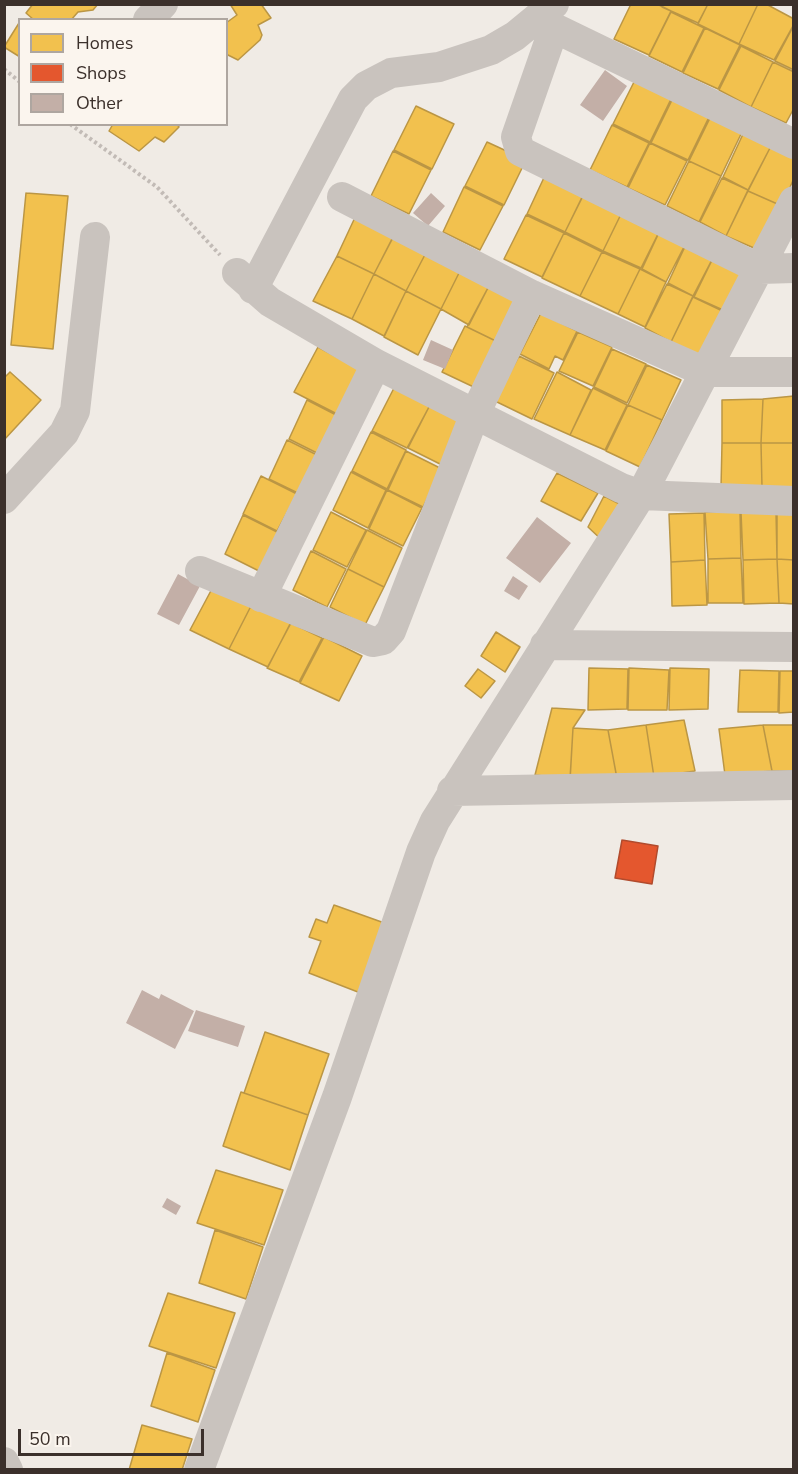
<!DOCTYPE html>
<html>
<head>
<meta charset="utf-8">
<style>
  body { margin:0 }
  #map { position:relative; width:798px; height:1474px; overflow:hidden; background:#f0ebe5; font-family:"Nunito Sans",sans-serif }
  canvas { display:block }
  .frame { position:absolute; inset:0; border:6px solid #3b302b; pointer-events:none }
  .legend { position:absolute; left:18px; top:18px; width:210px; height:108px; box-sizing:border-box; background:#fbf5ee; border:2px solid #aea6a0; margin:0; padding:8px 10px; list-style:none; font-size:18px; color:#3b302b }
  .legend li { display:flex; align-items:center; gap:12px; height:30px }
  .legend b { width:30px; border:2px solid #aea6a0 }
  .scale { position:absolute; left:18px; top:1429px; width:186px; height:27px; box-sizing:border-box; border:3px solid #3b302b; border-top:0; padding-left:8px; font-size:18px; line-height:21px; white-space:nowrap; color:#3b302b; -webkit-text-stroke:4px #fbf5ee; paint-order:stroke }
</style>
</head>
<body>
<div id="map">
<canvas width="798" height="1474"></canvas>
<div class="frame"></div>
<ul class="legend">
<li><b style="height:16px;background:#f2c14e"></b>Homes</li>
<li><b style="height:16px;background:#e4572e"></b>Shops</li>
<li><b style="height:16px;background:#c3afa7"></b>Other</li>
</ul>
<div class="scale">50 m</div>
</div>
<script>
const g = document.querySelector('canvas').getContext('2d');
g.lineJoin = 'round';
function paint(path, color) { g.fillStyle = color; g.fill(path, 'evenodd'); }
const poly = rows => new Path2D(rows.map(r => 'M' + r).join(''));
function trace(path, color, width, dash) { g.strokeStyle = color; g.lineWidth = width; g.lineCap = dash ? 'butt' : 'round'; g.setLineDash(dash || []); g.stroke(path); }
const homes = poly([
  [33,4,98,4,93,10,78,12,71,20,34,20,26,13,33,4],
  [230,4,261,4,271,18,258,25,262,35,260,40,238,60,226,54,226,23,237,15,230,4],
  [631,4,657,4,671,11,649,55,614,39,631,4],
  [664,4,708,4,698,23,662,7,664,4],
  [708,4,758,4,739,44,698,24,708,4],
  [758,4,766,4,794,19,794,24,774,60,739,44,758,4],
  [671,12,704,28,682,72,649,56,671,12],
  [19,23,20,24,20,57,4,47,19,23],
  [794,25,794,70,775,61,794,25],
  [705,28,740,45,718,89,683,73,705,28],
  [741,46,773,62,751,107,719,90,741,46],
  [773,62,794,72,794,108,786,123,751,107,773,62],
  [635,80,672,97,650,142,613,124,635,80],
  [673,98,710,115,688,160,651,143,673,98],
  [416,106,454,124,432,169,394,150,416,106],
  [711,116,742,132,721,176,689,161,711,116],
  [113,124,177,124,179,127,164,142,155,137,139,151,109,131,113,124],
  [612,125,649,143,627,187,590,170,612,125],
  [744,132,771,146,748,190,723,177,744,132],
  [487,142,526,160,504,205,465,186,487,142],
  [650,143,687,161,665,205,628,188,650,143],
  [771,146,794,157,794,178,782,206,748,191,771,146],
  [393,151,431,170,409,214,371,196,393,151],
  [689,161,721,176,699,222,667,206,689,161],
  [548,169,587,187,565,232,527,214,548,169],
  [722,178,748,190,726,236,700,222,722,178],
  [464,187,503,206,480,250,443,232,464,187],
  [587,188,625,206,603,251,565,232,587,188],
  [748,191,782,206,761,251,726,236,748,191],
  [26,193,68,196,53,349,11,345,26,193],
  [625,206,663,224,641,268,603,251,625,206],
  [358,211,397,230,374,274,337,256,358,211],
  [526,215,564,233,542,277,504,259,526,215],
  [663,224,689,237,666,282,642,269,663,224],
  [396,231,429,247,406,291,374,274,396,231],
  [564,233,602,252,580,296,542,278,564,233],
  [689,238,716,252,693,296,668,283,689,238],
  [429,247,462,267,441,309,406,291,429,247],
  [602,252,640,269,618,314,580,296,602,252],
  [716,252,754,270,732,314,694,297,716,252],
  [337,256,374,274,352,319,313,301,337,256],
  [462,267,491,282,469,325,441,309,462,267],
  [640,269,666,282,645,327,618,314,640,269],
  [374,274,406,291,384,336,352,319,374,274],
  [491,282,526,299,504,345,467,327,491,282],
  [667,284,693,296,671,342,645,328,667,284],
  [406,291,441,309,418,355,384,337,406,291],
  [693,297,731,315,709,360,671,342,693,297],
  [541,313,577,331,563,360,555,356,549,369,520,354,541,313],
  [465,326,504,345,480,390,442,372,465,326],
  [578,332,612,347,593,386,559,371,578,332],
  [318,347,363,371,341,416,294,392,318,347],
  [612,349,646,364,627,403,594,387,612,349],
  [519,356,554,373,532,419,495,401,519,356],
  [647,365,681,380,662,420,628,405,647,365],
  [10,372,41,400,4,440,4,378,10,372],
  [557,372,591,390,570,435,534,419,557,372],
  [394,388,430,405,407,448,372,431,394,388],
  [593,388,627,405,605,450,570,435,593,388],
  [794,396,794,443,761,443,763,399,794,396],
  [763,399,761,443,722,443,722,400,763,399],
  [307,400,342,418,323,456,289,439,307,400],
  [430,405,465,422,442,465,408,448,430,405],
  [628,405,662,420,640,467,606,451,628,405],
  [371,432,406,450,387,489,352,471,371,432],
  [287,440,323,458,304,496,269,479,287,440],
  [722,443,761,443,762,487,721,488,722,443],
  [761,443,794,443,794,487,762,487,761,443],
  [406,451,442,469,423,507,388,490,406,451],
  [351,472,386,490,368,528,333,510,351,472],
  [557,473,598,493,581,521,541,501,557,473],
  [261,476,297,494,277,531,243,514,261,476],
  [387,490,422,508,403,546,369,529,387,490],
  [604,496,631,510,605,543,588,527,604,496],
  [740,511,741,558,708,559,705,512,740,511],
  [331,512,366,530,347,567,313,550,331,512],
  [741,512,776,512,777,559,743,560,741,512],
  [704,513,705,560,671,562,669,514,704,513],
  [777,513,794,514,794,560,777,559,777,513],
  [243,515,279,533,259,571,225,554,243,515],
  [367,530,402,548,384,587,348,569,367,530],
  [311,551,346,569,327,607,293,590,311,551],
  [741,558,743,603,708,603,708,559,741,558],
  [777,559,794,560,794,604,779,603,777,559],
  [777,559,779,603,744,604,743,560,777,559],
  [705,560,707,605,672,606,671,562,705,560],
  [348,569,384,587,365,625,330,607,348,569],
  [214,585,252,604,229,649,190,630,214,585],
  [252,604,291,622,268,667,229,649,252,604],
  [291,623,322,638,299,682,267,668,291,623],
  [496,632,520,647,505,672,481,656,496,632],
  [324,637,362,656,339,701,300,683,324,637],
  [589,668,628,669,627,709,588,710,589,668],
  [629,668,669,670,667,710,628,710,629,668],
  [670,668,709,669,708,709,669,710,670,668],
  [478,669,495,681,481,698,465,686,478,669],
  [740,670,779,671,778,712,738,712,740,670],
  [780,671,794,671,794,712,779,713,780,671],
  [552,708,585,710,573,728,570,779,535,775,552,708],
  [684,720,695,771,654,777,646,725,684,720],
  [646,725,654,777,618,784,608,730,646,725],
  [763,725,772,771,725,775,719,729,763,725],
  [763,725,794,725,794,771,772,771,763,725],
  [573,728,608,730,618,784,570,781,573,728],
  [334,905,390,925,363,994,309,973,321,941,309,937,316,919,327,923,334,905],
  [265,1032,329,1054,308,1115,244,1093,265,1032],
  [241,1092,308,1115,290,1170,223,1146,241,1092],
  [216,1170,283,1190,264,1245,197,1223,216,1170],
  [215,1230,263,1247,246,1299,199,1283,215,1230],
  [168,1293,235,1313,216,1368,149,1346,168,1293],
  [167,1353,215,1370,198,1422,151,1406,167,1353],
  [142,1425,192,1439,182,1470,129,1470,142,1425]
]);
paint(homes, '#f2c14e');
trace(homes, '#bb9644', 1.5);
const shops = poly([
  [622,840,658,846,652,884,615,878,622,840]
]);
paint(shops, '#e4572e');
trace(shops, '#b14b2d', 1.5);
paint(poly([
  [605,70,627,86,603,121,580,105],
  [431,193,445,206,428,226,413,213],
  [431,340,453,350,445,369,423,360],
  [537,517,571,543,540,583,506,558],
  [178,574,200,586,179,625,157,614],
  [513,576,528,586,519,600,504,591],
  [142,990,159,999,161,994,194,1011,175,1049,126,1023],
  [196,1010,245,1026,238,1047,188,1031],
  [167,1198,181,1206,176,1215,162,1207]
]), '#c3afa7');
trace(poly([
  [4,69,20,82],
  [70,124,157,187,220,255]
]), '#c2bbb6', 4, [3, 3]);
trace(poly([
  [148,20,163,4],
  [538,20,794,144],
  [554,28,516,137,520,151,760,269,794,268],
  [342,197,532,295,705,372,794,372],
  [237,273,270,302,376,364,621,488,641,495,794,501],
  [253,289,353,99,366,86,391,73,439,67,491,50,515,36,554,4],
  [4,499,64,433,75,411,95,237],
  [200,571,373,642,383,640,391,631,474,416,532,295],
  [261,597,376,364],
  [545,645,794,647],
  [452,791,794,785],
  [4,1462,8,1470],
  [199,1470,337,1097,421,852,435,821,641,495,794,201]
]), '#c9c3be', 30);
</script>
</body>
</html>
